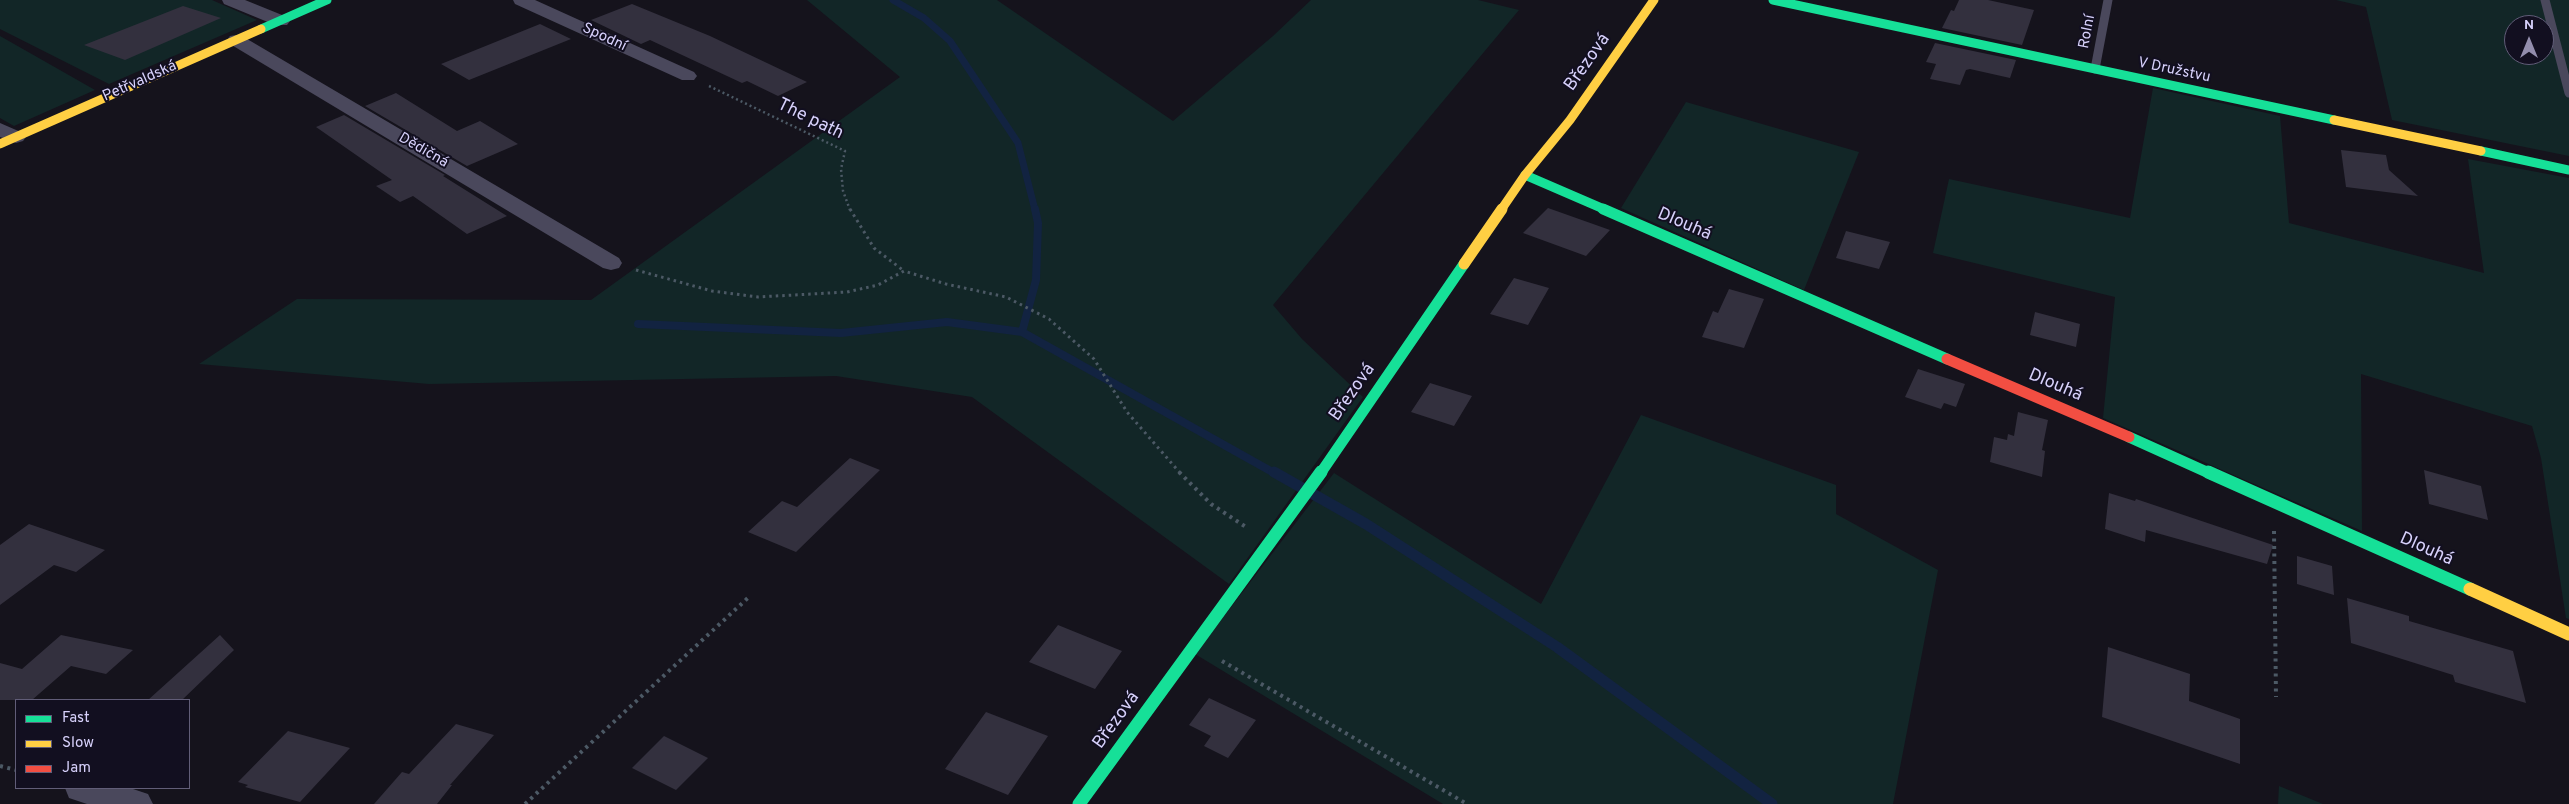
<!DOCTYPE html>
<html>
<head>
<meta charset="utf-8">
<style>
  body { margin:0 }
  #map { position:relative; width:2569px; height:804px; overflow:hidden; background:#15131c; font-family:Overpass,sans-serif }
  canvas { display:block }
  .legend { position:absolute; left:15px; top:699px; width:175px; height:90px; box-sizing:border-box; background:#120f20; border:1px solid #615d78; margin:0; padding:6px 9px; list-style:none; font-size:15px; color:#d7d1fb }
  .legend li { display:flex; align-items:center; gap:10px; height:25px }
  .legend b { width:25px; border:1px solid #615d78 }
  .north { position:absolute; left:2504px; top:15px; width:50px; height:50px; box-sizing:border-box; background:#120f20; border:1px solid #615d78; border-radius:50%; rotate:0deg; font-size:14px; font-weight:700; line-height:20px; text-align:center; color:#d7d1fb }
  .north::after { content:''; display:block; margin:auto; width:18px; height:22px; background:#938ead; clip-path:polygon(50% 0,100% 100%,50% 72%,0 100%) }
</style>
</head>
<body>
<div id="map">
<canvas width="2569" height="804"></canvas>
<ul class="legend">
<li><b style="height:6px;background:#16e098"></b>Fast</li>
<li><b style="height:6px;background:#ffcf43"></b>Slow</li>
<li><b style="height:6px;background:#f24e42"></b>Jam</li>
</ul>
<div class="north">N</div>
</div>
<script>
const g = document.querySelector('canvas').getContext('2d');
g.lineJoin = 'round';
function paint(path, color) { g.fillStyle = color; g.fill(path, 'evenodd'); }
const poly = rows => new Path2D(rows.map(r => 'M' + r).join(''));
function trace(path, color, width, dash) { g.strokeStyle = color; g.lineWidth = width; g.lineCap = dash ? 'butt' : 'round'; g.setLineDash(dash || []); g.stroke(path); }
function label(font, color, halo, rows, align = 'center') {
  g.font = font + ' Overpass,sans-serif'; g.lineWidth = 4; g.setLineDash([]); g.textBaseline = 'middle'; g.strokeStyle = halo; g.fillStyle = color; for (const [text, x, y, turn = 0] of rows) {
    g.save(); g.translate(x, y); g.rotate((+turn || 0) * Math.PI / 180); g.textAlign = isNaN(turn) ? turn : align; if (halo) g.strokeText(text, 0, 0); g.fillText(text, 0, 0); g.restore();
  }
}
paint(poly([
  [0,0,212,0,257,20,109,84,0,29],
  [807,0,997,0,1173,121,1273,36,1311,0,1478,0,1519,10,1273,305,1302,339,1363,397,1229,584,972,397,836,376,429,384,199,364,297,299,591,300,900,77],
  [2336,0,2569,0,2569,156,2392,120,2366,7],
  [2514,25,2544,25,2544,55,2514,55],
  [0,36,37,57,95,90,14,126,0,118],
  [2153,88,2280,116,2289,223,2484,273,2468,159,2569,178,2569,619,2566,618,2541,458,2532,426,2361,374,2362,531,2103,418,2115,297,1933,253,1949,179,2130,218],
  [1686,102,1859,152,1804,290,1621,208],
  [1641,415,1836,485,1836,514,1938,570,1893,804,1443,804,1195,654,1334,473,1541,604],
  [2279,786,2323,804,2278,804]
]), '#122627');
trace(poly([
  [893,0,924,18,950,41,1018,143,1035,210]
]), '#122341', 7);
trace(poly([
  [1035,209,1038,223,1036,280,1022,332,1276,474],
  [638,324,841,333,947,322,1022,332]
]), '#122341', 8);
trace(poly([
  [1274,472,1366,524,1557,647,1772,804]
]), '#122341', 11);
paint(poly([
  [1959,0,1988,0,2034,10,2022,45,1942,28,1951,10,1954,11],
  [632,4,710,36,807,82,778,96,747,81,742,83,650,40,641,44,591,20],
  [183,6,221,18,125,60,84,45],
  [540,24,571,39,469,80,441,64],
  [1935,43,2016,60,2010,78,1970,69,1966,70,1960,85,1930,79,1936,64,1926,62],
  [396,93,457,131,480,121,518,144,467,166,365,106],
  [344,115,445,175,443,176,507,216,467,234,413,196,400,202,376,186,392,180,316,127],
  [2341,150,2386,155,2389,170,2418,196,2346,187],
  [1548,208,1610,230,1586,256,1523,233],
  [1846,231,1890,242,1879,269,1836,258],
  [1514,278,1549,288,1528,325,1490,314],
  [1729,289,1764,299,1744,348,1702,337,1713,311,1718,313],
  [2035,312,2080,324,2076,347,2030,335],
  [1918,369,1965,384,1956,407,1944,403,1941,409,1905,397],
  [1430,383,1472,396,1454,426,1411,412],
  [2018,412,2048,420,2042,450,2045,451,2042,477,1990,462,1994,437,2007,440,2008,434,2014,436],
  [850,458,880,470,796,552,748,532,782,501,797,507],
  [2424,470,2481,486,2488,520,2429,504],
  [2109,493,2135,501,2136,499,2273,545,2267,564,2146,530,2145,542,2105,529],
  [29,524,105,550,76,572,54,565,0,605,0,545],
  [2297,556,2332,566,2334,595,2297,584],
  [2347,598,2409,616,2409,621,2513,651,2526,703,2455,682,2453,675,2351,643],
  [1058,625,1122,651,1095,689,1029,662],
  [61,635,133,650,106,674,71,666,32,700,0,700,0,663,22,669],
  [220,635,234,650,182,700,148,700],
  [2108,647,2190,674,2189,701,2240,719,2240,764,2102,717],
  [1209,698,1256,720,1228,758,1204,746,1211,736,1189,725],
  [986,712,1048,736,1008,795,945,769],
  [456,724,494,735,450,785,452,785,437,804,374,804,402,772,409,774],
  [288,731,350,748,300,802,245,787,248,785,238,782],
  [664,736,708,758,676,790,632,768]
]), '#33303e');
trace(poly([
  [709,86,845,151,841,169,843,191,850,210]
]), '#4c5965', 2.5, [2, 3]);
trace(poly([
  [850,209,874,248,904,271],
  [636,270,712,291,758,297,847,292,878,285,904,271,946,284,1006,297,1049,319,1094,359,1127,412,1181,474]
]), '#4c5965', 3, [2.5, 4]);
trace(poly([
  [1179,472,1211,504,1246,527],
  [2274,531,2276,697],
  [1222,661,1467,804],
  [0,766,16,770],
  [525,804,750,596]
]), '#4c5965', 4, [3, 4.5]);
trace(poly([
  [2545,0,2569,93],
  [2095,69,2108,0]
]), '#4a485c', 9);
paint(poly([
  [222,0,245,0,287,17,290,21,287,25,275,25,224,4,222,0],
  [513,0,535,0,694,72,697,76,694,80,682,80,515,4,513,0],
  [236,35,242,36,619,258,622,263,619,268,611,270,603,268,230,44,227,40,230,36,236,35],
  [0,123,23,133,26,137,23,141,16,143,0,137,0,123],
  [65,788,130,788,148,794,153,804,87,804,69,798,65,788]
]), '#4a485c');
trace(poly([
  [1773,0,2334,120],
  [261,29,327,0],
  [2481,151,2569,170],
  [1525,175,1606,210]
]), '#16e098', 9);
trace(poly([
  [1603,209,1947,359],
  [2129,437,2211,474],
  [1320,474,1464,264]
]), '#16e098', 11);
trace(poly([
  [2208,472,2470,589],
  [1079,804,1321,472]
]), '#16e098', 13);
trace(poly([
  [2334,120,2481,151],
  [0,144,261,29],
  [1501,210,1525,175,1570,120,1654,0]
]), '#ffcf43', 9);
trace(poly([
  [1464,264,1502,209]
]), '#ffcf43', 11);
trace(poly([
  [2470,589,2569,634]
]), '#ffcf43', 13);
trace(poly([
  [1947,359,2129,437]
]), '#f24e42', 11);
label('15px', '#d7d1fb', '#120f20', [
  ["Rolní",2088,32,-79],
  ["Spodní",604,38,25],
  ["V Družstvu",2174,71,12],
  ["Petřvaldská",140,82,-24],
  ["Dědičná",423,151,30]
]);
label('18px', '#d7d1fb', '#120f20', [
  ["Březová",1588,63,-55],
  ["The path",810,120,26],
  ["Dlouhá",1684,225,23],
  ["Dlouhá",2055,386,23],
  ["Březová",1353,393,-55],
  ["Dlouhá",2426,550,24],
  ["Březová",1117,721,-54]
]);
</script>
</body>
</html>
